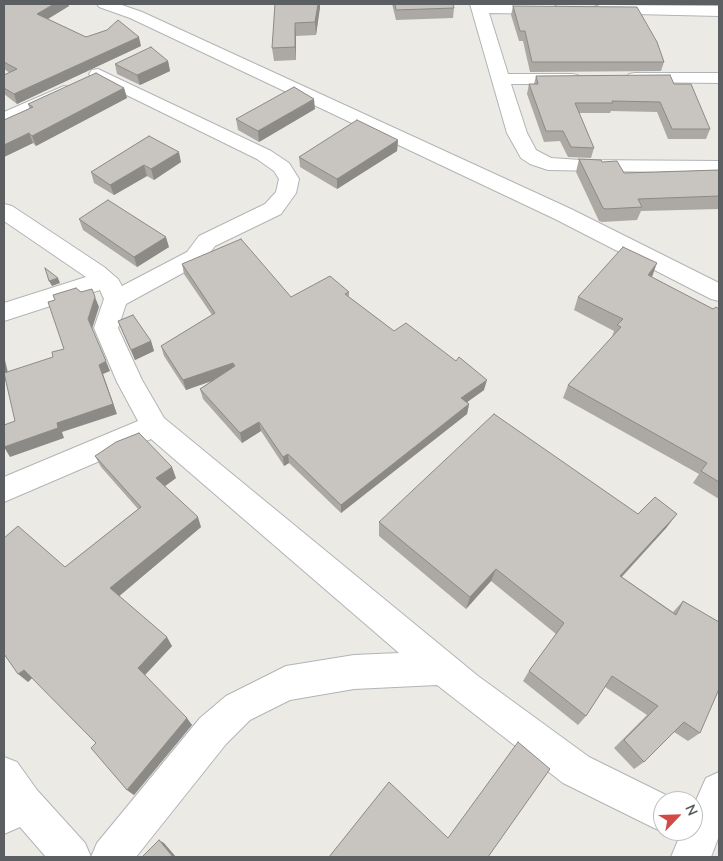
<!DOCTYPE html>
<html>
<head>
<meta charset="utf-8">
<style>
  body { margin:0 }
  #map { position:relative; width:723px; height:861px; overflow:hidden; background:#eceae4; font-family:"Nunito Sans",sans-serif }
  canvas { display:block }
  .frame { position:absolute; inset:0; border:5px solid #5c5f62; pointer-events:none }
  .north { position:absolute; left:653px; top:791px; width:50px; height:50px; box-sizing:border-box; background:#fff; border:1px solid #bebfc0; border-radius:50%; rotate:66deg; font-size:14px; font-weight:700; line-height:20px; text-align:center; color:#5c5f62 }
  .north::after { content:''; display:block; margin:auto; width:18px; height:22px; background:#d24a45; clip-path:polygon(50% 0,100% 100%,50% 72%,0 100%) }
</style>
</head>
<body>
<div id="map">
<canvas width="723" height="861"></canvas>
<div class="frame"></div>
<div class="north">N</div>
</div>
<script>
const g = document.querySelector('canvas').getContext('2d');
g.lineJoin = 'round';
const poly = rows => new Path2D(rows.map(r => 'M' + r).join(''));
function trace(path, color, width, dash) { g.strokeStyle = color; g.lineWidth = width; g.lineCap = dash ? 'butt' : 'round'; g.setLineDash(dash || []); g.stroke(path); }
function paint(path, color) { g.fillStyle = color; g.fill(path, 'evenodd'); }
const minor = poly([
  [97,4,119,4,142,12,571,209,719,283,719,301,711,299,555,219,130,18,99,7,97,4],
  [470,4,550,4,556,6,558,9,556,12,550,14,489,13,508,74,572,74,578,75,581,79,578,83,572,84,511,84,527,133,536,150,551,158,580,160,719,161,719,173,548,170,530,164,521,158,507,133,470,4],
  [600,5,719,6,719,16,594,13,592,10,594,7,600,5],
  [98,69,271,151,289,163,299,179,296,193,281,214,215,246,203,262,126,304,118,328,142,380,164,418,478,676,589,757,676,800,677,801,663,801,663,831,665,831,663,832,650,826,563,783,437,685,354,689,290,700,250,720,226,744,136,857,91,857,97,843,200,718,226,696,286,666,354,655,399,653,151,439,4,502,4,477,138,421,117,382,94,328,104,299,100,290,4,321,4,303,86,277,4,221,4,204,12,206,104,267,118,279,122,286,187,252,199,236,265,204,276,192,279,179,274,171,257,159,92,78,89,74,92,70,98,69],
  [635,73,719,73,719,83,629,82,626,78,629,74,635,73],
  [64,86,70,87,73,91,70,95,4,125,4,112,64,86],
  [4,757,17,762,37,790,85,843,91,857,46,857,20,827,4,834,4,757],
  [719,772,719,836,711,857,671,857,682,831,693,831,693,807,706,778,719,772]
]);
trace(minor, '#b1b4b7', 2);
paint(minor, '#fff');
paint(poly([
  [4,4,68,4,69,6,48,19,86,37,141,46,17,104,4,94,4,75,10,73,4,69],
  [275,4,320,4,316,35,296,36,296,60,274,61,272,48],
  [392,4,453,4,454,8,453,18,396,20],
  [513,6,664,62,661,71,530,72,523,41,519,41,511,15],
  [168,61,170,71,140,85,117,74,115,64],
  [536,76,674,84,710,129,706,139,668,139,657,112,611,111,610,113,579,113,594,148,591,158,568,157,560,141,544,142,527,94,529,84,534,84],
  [124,88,127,98,36,146,33,143,4,157,4,120,30,109,28,104],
  [315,109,259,142,238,130,236,119],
  [149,136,181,162,154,180,147,176,114,195,94,183,91,172],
  [398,140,397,151,337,189,300,167,299,157],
  [579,159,602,162,624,173,719,170,719,209,641,211,637,220,602,222,599,221,576,172],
  [79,219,169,247,137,267,83,230],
  [182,264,291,297,349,292,349,297,394,331,484,390,467,402,469,404,467,414,341,513,289,463,284,466,261,431,242,443,203,399,200,389,213,380,186,390,164,356,161,346,212,315,184,274],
  [651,277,713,309,719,309,719,499,693,483,699,474,563,398,568,385,612,337,614,331,574,310,578,297],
  [118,321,151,341,154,351,135,360],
  [95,456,176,478,165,486,201,527,119,596,172,646,145,675,192,725,134,795,127,790,96,743,32,678,28,682,65,567,138,509,101,467],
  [638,514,667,527,622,577,673,612,683,601,700,733,688,741,674,732,644,762,634,769,614,748,647,715,605,687,586,716,578,725,523,681,529,671,556,634,491,581,466,609,379,536,379,522]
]), '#aca9a5');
paint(poly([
  [54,4,68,4,69,6,41,23,37,14],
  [318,4,320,4,320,8,316,35,315,22],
  [295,23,296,36,296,60,295,47],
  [139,37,141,46,17,104,14,94],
  [168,61,170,71,140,85,137,75],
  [124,88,127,98,36,146,32,136],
  [314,99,315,109,259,142,258,131],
  [29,133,33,143,4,157,4,145],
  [398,140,397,151,337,189,337,179],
  [179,152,181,162,154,180,151,169],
  [144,165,147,176,114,195,110,185],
  [166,237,169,247,137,267,134,257],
  [657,263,652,277,648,275],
  [58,278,60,283,52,286,49,281],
  [95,297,99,307,92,329,88,319],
  [151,341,154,351,135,360,131,350],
  [4,356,9,377,4,379],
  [106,361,110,371,103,374,117,414,62,432,64,438,10,457,4,447,57,423,99,365],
  [233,363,235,373,186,390,183,380],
  [487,380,484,390,459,408,461,398],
  [469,404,467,414,341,513,341,505],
  [259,422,261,431,242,443,240,433],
  [288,454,289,463,284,466,283,457],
  [172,467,176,478,161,489,156,478],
  [677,514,667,527,611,588,620,576],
  [198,517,201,527,117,598,110,588],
  [496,569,491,581,466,609,470,597],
  [167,637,172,646,144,676,138,668],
  [24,670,33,677,28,682,18,674],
  [187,718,192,725,134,795,127,790],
  [159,840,164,843,176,857,173,857]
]), '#8c8a86');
const building = poly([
  [4,4,54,4,37,14,86,37,107,30,118,20,139,37,14,94,4,88,4,75,17,69,4,62,4,4],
  [275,4,318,4,315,22,295,23,295,47,272,48,275,4],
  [395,4,453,4,454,8,396,10,395,4],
  [513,6,637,7,657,42,664,62,532,62,525,31,520,31,513,6],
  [151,47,168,61,137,75,115,64,151,47],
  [96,73,124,88,32,136,29,133,4,145,4,120,33,107,28,104,96,73],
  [670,75,674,84,691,84,710,129,672,129,660,102,612,101,613,103,575,103,594,148,571,147,563,131,546,131,529,84,538,84,536,76,670,75],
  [294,87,314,99,258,131,236,119,294,87],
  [357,120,398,140,337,179,299,157,357,120],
  [149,136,179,152,151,169,144,165,110,185,91,172,149,136],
  [579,159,601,160,602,162,617,161,624,173,719,170,719,196,638,199,642,207,606,209,603,208,579,159],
  [108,200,166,237,134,257,79,219,108,200],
  [241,239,291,297,330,276,349,292,345,294,394,331,406,323,456,361,459,357,487,380,461,398,469,404,341,505,288,454,283,457,259,422,240,433,200,389,235,366,233,363,183,380,161,346,215,313,182,264,241,239],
  [623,247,657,263,648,275,713,309,716,307,719,309,719,482,701,471,707,463,568,385,621,327,617,325,623,319,578,297,623,247],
  [45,268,58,278,49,281,45,268],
  [76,288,81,292,92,289,95,297,88,319,106,361,99,365,113,404,57,423,58,428,4,447,4,425,15,421,4,373,53,357,52,352,64,349,48,302,55,300,53,295,76,288],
  [133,315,151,341,131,350,118,321,133,315],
  [494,414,638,514,655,497,677,514,620,576,676,615,683,601,719,622,719,689,700,733,684,722,644,762,624,740,658,706,612,676,586,716,529,671,564,623,496,569,470,597,379,522,494,414],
  [139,433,172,467,156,478,198,517,110,588,167,637,138,668,187,718,127,790,91,748,96,743,24,670,18,674,4,654,4,538,18,526,65,567,141,507,95,456,116,442,139,433],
  [518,742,550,769,488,857,329,857,389,782,448,838,518,742],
  [159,840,173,857,142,857,159,840]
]);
paint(building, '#c8c5c0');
trace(building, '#8c8a86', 1);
</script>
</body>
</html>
